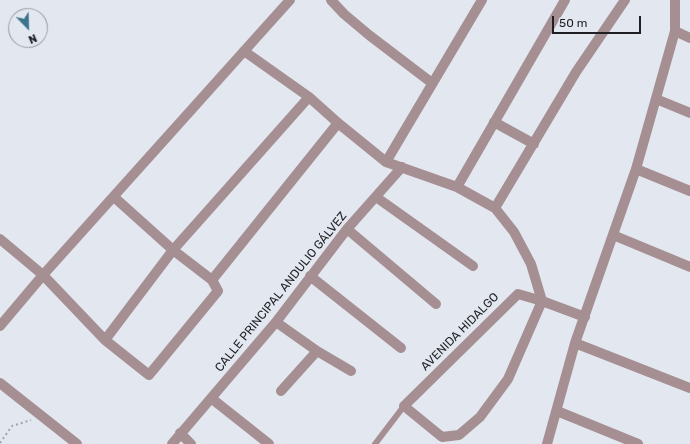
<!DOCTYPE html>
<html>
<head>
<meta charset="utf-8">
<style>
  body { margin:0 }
  #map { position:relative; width:690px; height:444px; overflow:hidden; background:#e3e7f0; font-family:Rubik,sans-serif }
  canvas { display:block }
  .north { position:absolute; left:8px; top:8px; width:40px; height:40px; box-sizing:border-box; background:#e3e7f0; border:1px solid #95979e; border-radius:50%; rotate:157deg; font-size:11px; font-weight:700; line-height:16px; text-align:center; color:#1f2024 }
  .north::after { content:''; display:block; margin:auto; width:14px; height:18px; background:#3c748e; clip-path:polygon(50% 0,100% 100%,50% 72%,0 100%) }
  .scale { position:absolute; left:552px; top:16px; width:89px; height:18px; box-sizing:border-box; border:2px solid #1f2024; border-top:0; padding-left:5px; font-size:12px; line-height:14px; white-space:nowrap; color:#1f2024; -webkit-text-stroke:3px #e3e7f0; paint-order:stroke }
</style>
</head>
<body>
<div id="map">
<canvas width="690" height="444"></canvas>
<div class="north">N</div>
<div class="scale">50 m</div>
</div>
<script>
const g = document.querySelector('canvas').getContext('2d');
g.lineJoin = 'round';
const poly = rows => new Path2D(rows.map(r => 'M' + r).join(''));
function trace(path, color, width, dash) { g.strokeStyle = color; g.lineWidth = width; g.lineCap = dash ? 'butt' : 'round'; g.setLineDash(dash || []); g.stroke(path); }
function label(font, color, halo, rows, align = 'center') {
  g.font = font + ' Rubik,sans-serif'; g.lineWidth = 4; g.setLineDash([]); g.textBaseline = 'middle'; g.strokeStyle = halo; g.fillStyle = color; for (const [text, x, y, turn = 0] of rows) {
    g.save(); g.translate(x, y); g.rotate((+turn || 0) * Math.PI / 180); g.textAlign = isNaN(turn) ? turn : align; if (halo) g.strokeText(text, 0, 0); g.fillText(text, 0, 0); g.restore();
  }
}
trace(poly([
  [0,443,12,426,31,420]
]), '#a0a3aa', 2, [2, 3]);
trace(poly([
  [375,444,404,406]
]), '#a68f92', 6);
trace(poly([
  [331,0,344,14,369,35,432,83],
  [675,31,690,38],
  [244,51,309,97,338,123,386,162,457,187,495,208,514,232,531,264,542,301],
  [656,99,690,113],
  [494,122,534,144],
  [386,162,482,0],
  [636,169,690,191],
  [457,187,565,0],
  [114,197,173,250,212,280],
  [376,197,473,266],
  [495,208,576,72,625,0],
  [347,229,436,304],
  [613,235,690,267],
  [0,239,43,275,105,340,173,250,309,97],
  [310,276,401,348],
  [542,301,508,379,480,417,459,435,442,437,404,406,518,294,542,301,585,317],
  [276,322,317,351,351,371],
  [0,326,43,275,290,0],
  [105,340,149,375,218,291,212,280,338,123],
  [575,343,690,388],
  [0,383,77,444],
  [281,391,317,351],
  [211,398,269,444],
  [557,411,638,444],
  [180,433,191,444],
  [172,444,276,322,347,229,402,167],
  [547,444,575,343,636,169,675,31,675,0]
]), '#a68f92', 10);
label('12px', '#1f2024', '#e3e7f0', [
  ["CALLE PRINCIPAL ANDULIO GÁLVEZ",281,292,-51],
  ["AVENIDA HIDALGO",460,332,-45]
]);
</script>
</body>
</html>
